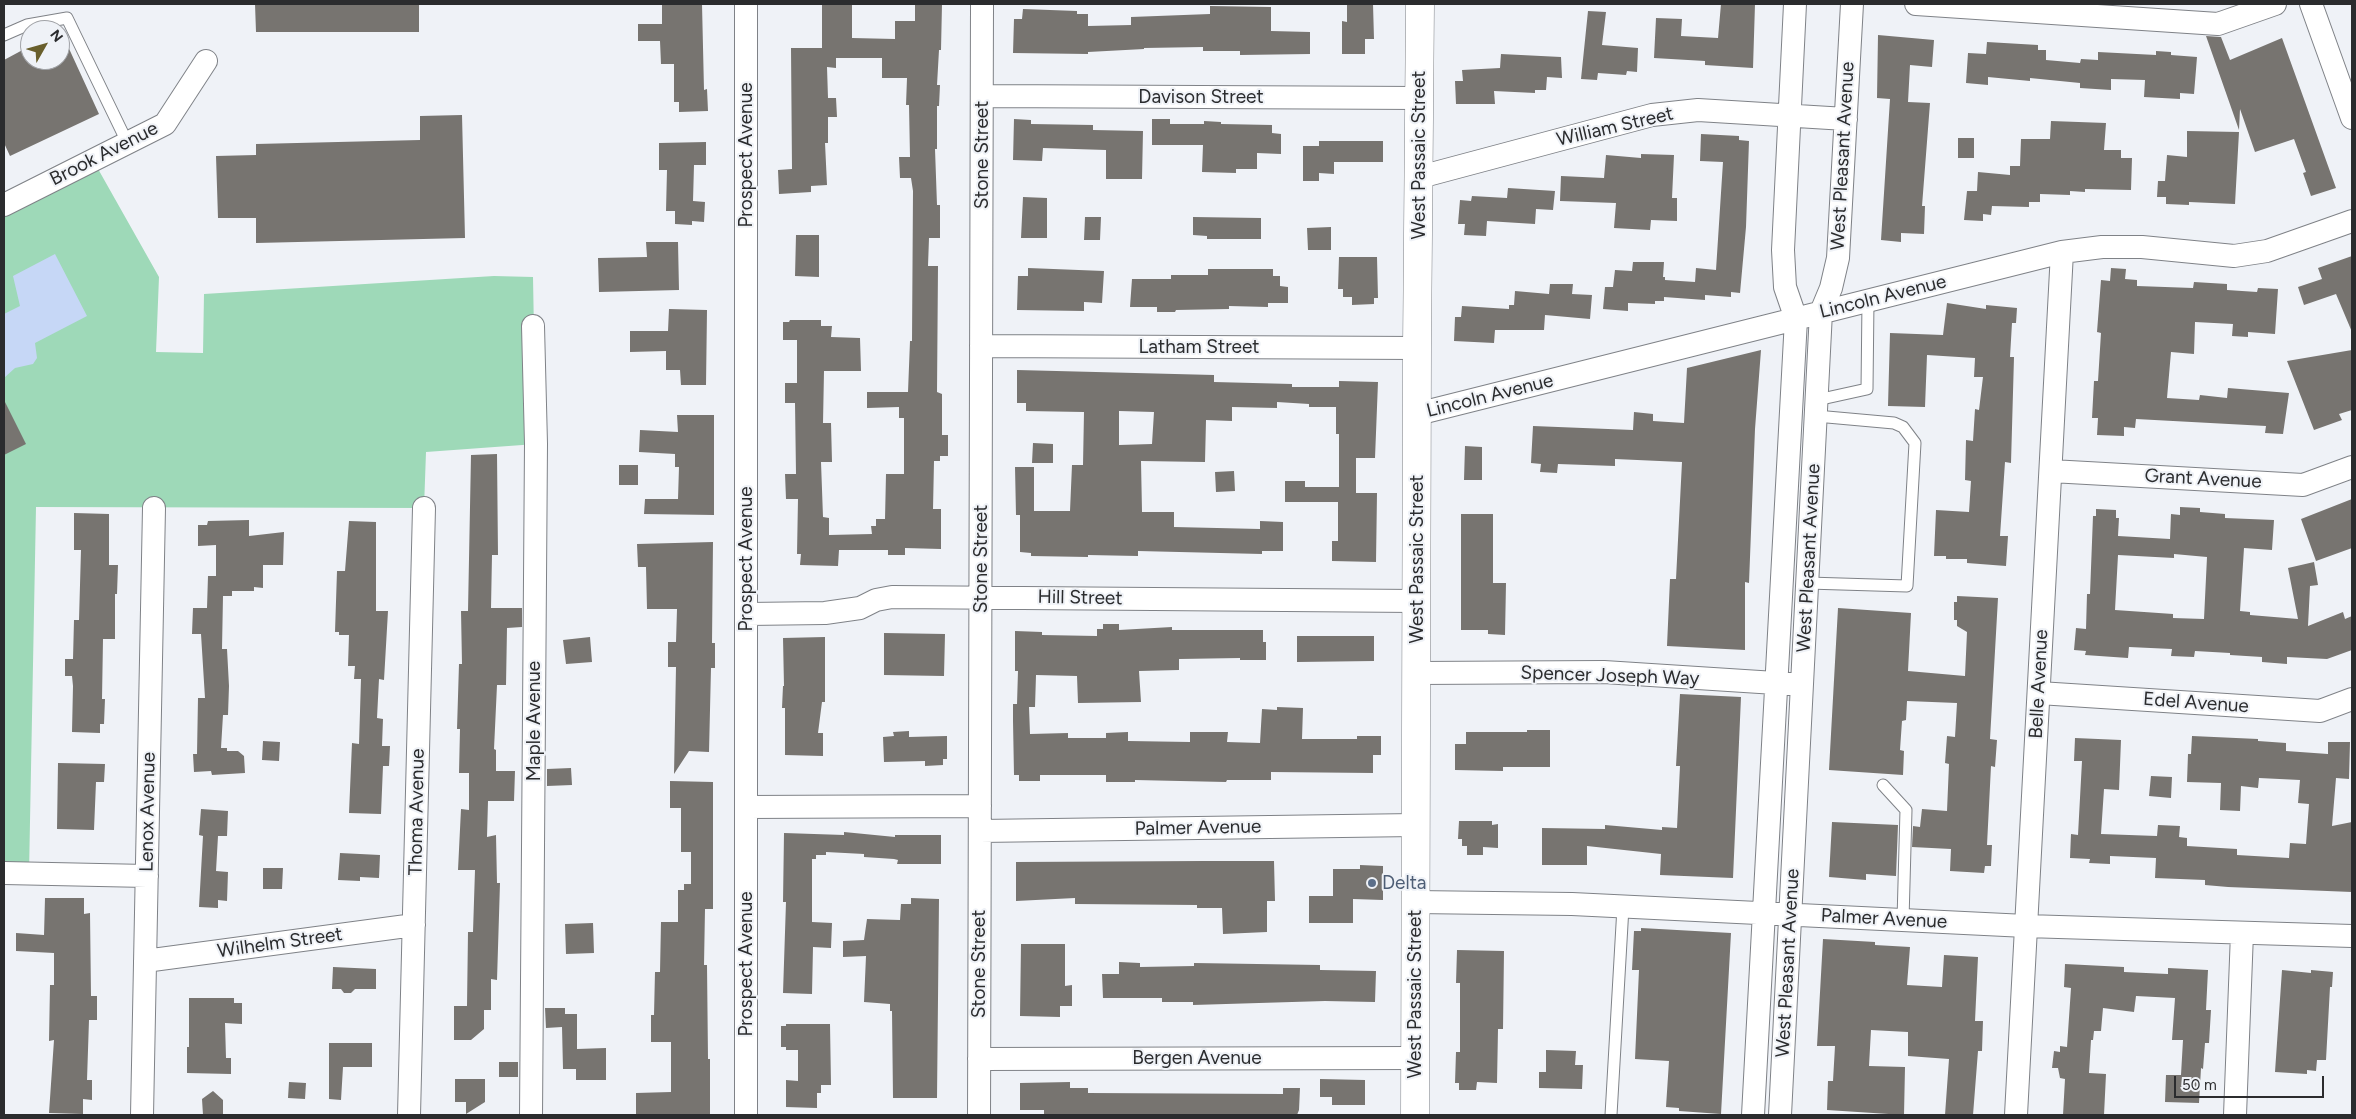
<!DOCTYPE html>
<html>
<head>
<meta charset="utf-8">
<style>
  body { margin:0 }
  #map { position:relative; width:2356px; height:1119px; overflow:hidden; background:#eff2f7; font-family:Figtree,sans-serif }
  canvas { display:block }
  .frame { position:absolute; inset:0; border:5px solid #2b2c2e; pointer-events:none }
  .north { position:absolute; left:20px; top:20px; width:50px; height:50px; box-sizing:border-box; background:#eff2f7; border:1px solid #a1a3a7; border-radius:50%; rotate:52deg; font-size:14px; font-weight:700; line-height:20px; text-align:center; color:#2b2c2e }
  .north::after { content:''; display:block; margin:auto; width:18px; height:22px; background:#695f2c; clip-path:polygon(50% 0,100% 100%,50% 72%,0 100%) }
  .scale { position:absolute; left:2174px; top:1076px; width:150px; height:22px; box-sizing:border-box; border:2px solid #2b2c2e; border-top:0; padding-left:6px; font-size:15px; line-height:18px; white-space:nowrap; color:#2b2c2e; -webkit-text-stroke:4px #eff2f7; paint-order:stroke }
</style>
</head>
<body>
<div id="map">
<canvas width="2356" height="1119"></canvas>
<div class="frame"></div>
<div class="north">N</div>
<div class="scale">50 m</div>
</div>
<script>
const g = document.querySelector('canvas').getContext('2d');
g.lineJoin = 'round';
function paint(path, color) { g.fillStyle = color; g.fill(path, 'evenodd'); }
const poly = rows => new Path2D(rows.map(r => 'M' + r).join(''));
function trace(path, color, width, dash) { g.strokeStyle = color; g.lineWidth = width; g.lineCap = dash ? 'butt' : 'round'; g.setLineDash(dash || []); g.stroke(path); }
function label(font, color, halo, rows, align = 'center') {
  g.font = font + ' Figtree,sans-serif'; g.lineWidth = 4; g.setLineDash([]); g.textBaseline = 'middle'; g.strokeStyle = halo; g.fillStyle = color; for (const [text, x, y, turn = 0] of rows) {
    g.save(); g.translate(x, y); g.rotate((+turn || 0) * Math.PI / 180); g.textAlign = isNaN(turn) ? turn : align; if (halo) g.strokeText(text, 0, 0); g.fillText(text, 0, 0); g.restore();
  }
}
paint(poly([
  [93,160,159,277,156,352,203,353,204,294,494,276,533,277,536,444,426,452,424,508,36,507,29,874,4,873,4,205]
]), '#9ed9b8');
paint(poly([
  [55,254,87,316,35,343,37,358,33,364,15,368,4,378,4,314,20,306,13,276]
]), '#c6d7f6');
paint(poly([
  [255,4,419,4,419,32,256,32],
  [662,4,702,4,704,90,707,89,708,111,679,112,679,102,674,102,674,64,661,64,660,41,638,41,638,24,662,24],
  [822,4,852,4,852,38,895,39,895,21,915,21,915,4,942,4,941,50,939,50,937,85,940,85,939,106,937,106,937,149,935,149,937,205,940,205,940,238,929,238,928,266,938,266,937,392,942,394,942,435,948,435,948,456,940,456,940,461,934,461,933,509,941,509,941,549,905,548,905,555,888,555,888,550,839,550,838,566,800,565,801,554,797,554,798,499,786,499,785,474,796,474,795,403,785,403,785,383,797,383,797,340,783,340,783,322,789,322,790,320,821,320,821,326,832,326,831,337,860,338,861,371,824,371,823,423,831,423,832,462,821,462,823,517,829,518,829,535,872,534,871,526,876,526,876,519,885,519,886,474,904,474,904,418,899,418,899,407,867,408,867,392,908,392,910,341,912,341,913,191,911,178,900,178,899,157,910,157,909,105,906,105,907,78,882,78,882,58,836,58,836,68,827,67,828,98,836,98,837,117,828,117,828,143,825,143,827,185,811,186,811,192,779,194,778,170,792,169,791,48,822,48],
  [1347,4,1373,4,1374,39,1365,39,1365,54,1342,54,1342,21,1347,22],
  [1721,4,1755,4,1753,68,1705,65,1705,61,1654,58,1656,18,1682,19,1681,36,1718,38],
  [1210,6,1271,7,1271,31,1310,32,1310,54,1240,55,1240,51,1203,51,1203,47,1144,48,1144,49,1088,52,1088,54,1013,53,1014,19,1022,19,1023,9,1077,11,1077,14,1088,14,1088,26,1131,25,1131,17,1210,14],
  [1588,11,1606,12,1602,45,1638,48,1637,72,1627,71,1626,75,1598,73,1597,80,1581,79],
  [60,29,99,114,10,156,4,143,4,60,30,46,30,60,60,60],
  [1878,35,1934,40,1932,67,1910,65,1908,102,1930,103,1922,206,1925,206,1924,234,1901,233,1901,242,1881,240,1890,99,1877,98],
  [2206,36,2221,37,2230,60,2282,38,2336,188,2311,196,2303,173,2306,172,2294,139,2255,152,2240,109,2239,130],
  [1987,42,2038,45,2038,50,2046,50,2046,60,2080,63,2081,59,2098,60,2098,52,2156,55,2156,51,2171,52,2171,55,2197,57,2194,94,2180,93,2180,99,2144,97,2145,80,2111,79,2111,90,2080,88,2080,83,2030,78,2030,81,1988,77,1988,85,1966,83,1968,53,1986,54],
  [1501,54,1561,57,1562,78,1547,77,1546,90,1535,90,1535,93,1494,91,1495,104,1456,104,1455,81,1463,81,1462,70,1500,68],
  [462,115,465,238,256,243,256,218,218,218,216,156,256,155,256,144,420,140,420,116],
  [1014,119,1031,120,1031,124,1093,125,1093,130,1143,131,1142,179,1106,179,1106,150,1043,148,1042,161,1013,160],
  [1152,119,1170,119,1170,124,1204,124,1204,121,1221,122,1221,124,1272,125,1272,133,1281,134,1281,154,1257,153,1257,169,1236,169,1236,173,1202,172,1203,145,1152,145],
  [2051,121,2106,123,2104,150,2121,150,2121,158,2132,158,2131,190,2085,189,2085,192,2070,191,2070,195,2040,194,2040,202,2029,202,2029,207,1992,206,1991,215,1983,214,1983,221,1964,220,1967,191,1977,191,1978,172,2010,175,2010,166,2020,166,2021,139,2050,139],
  [2187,131,2239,132,2235,204,2189,202,2189,205,2166,204,2166,197,2157,197,2158,181,2165,181,2167,155,2187,157],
  [1701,134,1739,136,1739,140,1749,141,1746,227,1740,293,1731,292,1731,297,1705,295,1705,300,1664,297,1664,301,1655,301,1655,304,1628,303,1628,311,1603,309,1605,287,1613,287,1615,270,1632,271,1633,262,1664,262,1663,277,1665,277,1665,280,1695,282,1696,268,1716,270,1723,162,1700,161],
  [1958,138,1974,138,1974,158,1958,158],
  [1319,141,1383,141,1383,162,1334,162,1334,174,1319,173,1319,181,1303,181,1303,146,1319,146],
  [706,142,706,165,694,165,693,201,705,202,704,222,692,221,692,225,675,224,675,211,666,211,667,170,659,170,659,143],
  [1641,154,1674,155,1672,198,1677,198,1677,221,1651,220,1650,230,1614,228,1616,203,1560,201,1561,176,1604,178,1606,155,1641,158],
  [1508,188,1555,191,1553,210,1536,209,1535,224,1487,221,1486,236,1464,235,1465,224,1458,224,1460,200,1471,201,1472,196,1507,198],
  [1023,197,1047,198,1047,238,1021,238],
  [1085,217,1101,217,1100,240,1084,240],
  [1193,217,1261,218,1261,239,1207,239,1207,236,1193,235],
  [1331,227,1331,250,1308,250,1307,228],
  [796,235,819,235,819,277,795,276],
  [646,242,678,242,679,290,599,292,598,258,647,257],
  [2352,256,2352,332,2336,294,2304,305,2298,287,2322,279,2318,268],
  [1339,257,1377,257,1378,298,1374,298,1374,304,1352,305,1352,297,1343,297,1343,289,1338,289],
  [1028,268,1104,271,1102,303,1084,302,1084,311,1017,310,1018,276,1028,276],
  [2111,268,2126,269,2125,279,2137,280,2137,286,2193,288,2194,282,2227,284,2227,290,2257,292,2258,288,2278,289,2275,334,2248,332,2248,337,2232,336,2233,324,2195,322,2194,354,2171,352,2167,398,2199,400,2200,395,2227,398,2228,388,2289,393,2283,434,2265,433,2266,426,2136,419,2135,428,2124,427,2124,436,2097,435,2098,418,2092,418,2094,381,2098,381,2101,333,2097,332,2101,280,2110,281],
  [1208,269,1273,269,1273,276,1280,276,1280,286,1288,287,1288,303,1268,303,1268,307,1229,306,1229,309,1176,310,1175,312,1157,312,1157,307,1130,307,1132,279,1171,279,1171,275,1208,275],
  [1550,284,1573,284,1572,294,1592,295,1590,319,1545,315,1544,330,1495,330,1494,343,1454,341,1455,317,1461,317,1462,306,1509,309,1509,305,1514,305,1515,291,1549,294],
  [1947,303,1986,309,1986,305,2017,308,2016,323,2012,323,2010,357,2014,357,2011,463,2005,462,2000,536,2008,536,2006,566,1967,563,1967,559,1946,559,1946,556,1934,556,1936,510,1969,512,1971,481,1965,480,1966,440,1973,441,1975,409,1979,410,1983,377,1974,377,1975,358,1927,355,1925,407,1888,406,1890,333,1943,335],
  [669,309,707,310,706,385,681,385,680,370,666,370,666,351,630,352,630,331,668,331],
  [1761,350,1755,429,1749,583,1745,582,1745,650,1667,646,1670,579,1676,579,1682,462,1615,459,1615,466,1558,464,1557,473,1540,472,1541,464,1531,463,1533,426,1633,430,1634,412,1653,414,1653,421,1684,423,1687,368],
  [2352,350,2352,410,2339,414,2342,420,2314,430,2287,361],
  [1017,370,1214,375,1214,382,1292,384,1292,387,1339,387,1339,381,1378,382,1375,458,1356,458,1356,493,1377,493,1376,562,1332,561,1332,541,1338,541,1338,502,1285,502,1285,481,1305,481,1305,487,1339,487,1339,434,1336,434,1336,407,1309,407,1309,404,1277,402,1277,408,1232,407,1232,421,1206,420,1205,462,1141,461,1142,512,1174,512,1174,527,1260,529,1260,521,1283,522,1283,551,1262,551,1262,554,1138,551,1138,556,1088,555,1088,557,1031,556,1031,553,1020,552,1020,515,1016,515,1015,467,1034,467,1034,511,1070,511,1072,465,1083,465,1084,412,1026,411,1026,403,1017,403],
  [1119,411,1154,412,1152,444,1119,445],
  [4,400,26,444,4,455],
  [677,415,714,415,714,515,644,514,645,499,678,499,679,467,675,467,675,454,639,452,640,430,678,432],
  [1033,443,1053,444,1053,463,1032,463],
  [1465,446,1482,447,1482,480,1464,480],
  [497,454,498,555,492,555,491,608,522,608,522,627,507,628,506,685,497,685,494,749,496,750,496,771,515,771,514,801,488,801,487,837,496,835,497,883,500,883,497,980,491,979,491,1010,484,1010,484,1029,471,1040,454,1040,454,1006,467,1006,468,932,473,932,475,870,458,870,461,809,469,810,469,773,459,773,460,729,457,729,459,664,462,664,461,611,468,611,471,455],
  [619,465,638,465,638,485,619,485],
  [1234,471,1235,491,1216,492,1215,472],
  [2352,499,2352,548,2316,561,2301,519],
  [2180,507,2200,508,2200,512,2225,514,2225,518,2274,520,2272,550,2244,548,2240,611,2250,612,2250,615,2298,619,2288,568,2314,562,2318,585,2310,586,2308,626,2343,612,2345,619,2352,616,2352,650,2327,659,2287,657,2287,664,2262,662,2262,657,2230,655,2230,653,2195,651,2194,657,2171,656,2172,649,2129,647,2128,658,2085,655,2086,651,2074,650,2076,628,2086,629,2087,594,2090,594,2093,516,2096,516,2096,509,2116,510,2116,518,2119,518,2118,536,2170,539,2171,514,2180,515],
  [2174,554,2207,557,2204,619,2173,618,2173,614,2115,610,2118,555,2174,558],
  [74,513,109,514,109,565,118,565,117,594,115,594,115,639,103,639,102,699,105,699,104,724,100,724,100,733,72,732,73,686,72,676,65,676,65,659,73,659,74,620,79,620,81,550,74,550],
  [1461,514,1493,514,1493,583,1506,583,1505,635,1488,634,1488,630,1461,630],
  [249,520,249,536,284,532,283,565,263,565,263,588,254,587,254,591,232,591,232,596,223,596,222,649,227,649,229,686,228,715,223,715,221,748,227,748,227,751,238,751,244,756,245,773,212,775,211,771,194,772,193,754,197,754,198,698,205,698,201,634,192,634,193,608,207,608,208,576,216,576,216,545,198,546,198,525,207,525,208,521],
  [349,521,376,522,376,611,388,611,384,680,379,679,377,718,383,719,382,746,390,746,389,766,383,766,381,814,349,813,352,743,359,744,361,679,354,679,355,666,348,666,349,635,339,635,339,632,335,632,337,571,345,571],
  [713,542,712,643,715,643,715,668,711,668,709,752,689,751,674,774,676,667,668,667,668,642,676,642,677,609,647,609,646,567,638,567,637,544],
  [1957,596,1998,598,1990,739,1997,740,1995,767,1991,766,1987,845,1992,845,1991,866,1985,866,1984,873,1950,871,1951,849,1912,847,1913,826,1920,827,1922,809,1947,811,1949,764,1945,763,1947,736,1955,737,1957,703,1907,701,1906,720,1902,721,1900,750,1904,751,1903,775,1829,770,1838,608,1911,613,1908,671,1965,676,1967,632,1957,626,1957,620,1954,620,1954,602,1957,602],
  [1103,624,1119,624,1119,630,1172,627,1172,630,1263,630,1263,642,1266,642,1266,660,1240,660,1240,658,1179,659,1179,670,1139,671,1141,702,1078,703,1077,676,1036,675,1035,707,1029,707,1030,734,1068,733,1068,738,1106,738,1106,733,1128,732,1128,741,1190,742,1190,732,1228,732,1227,742,1260,743,1262,709,1277,710,1277,707,1303,708,1302,739,1357,739,1357,736,1381,736,1381,755,1373,755,1373,773,1271,772,1271,780,1227,780,1226,782,1135,780,1135,782,1106,782,1106,775,1040,775,1040,781,1019,781,1019,775,1014,775,1013,721,1013,704,1017,704,1018,671,1015,671,1015,631,1042,632,1042,635,1097,636,1097,629,1103,629],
  [884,633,945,634,944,676,884,675],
  [1297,636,1374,636,1374,661,1297,662],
  [590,637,592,662,566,664,563,640],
  [825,637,825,702,822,702,818,733,823,733,823,756,785,755,785,708,782,708,783,686,784,686,783,638],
  [1680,694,1741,697,1733,878,1660,875,1661,854,1587,846,1587,865,1542,865,1542,828,1605,829,1605,825,1662,830,1662,827,1677,828,1680,766,1676,766],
  [1527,730,1550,730,1550,767,1503,767,1503,771,1455,770,1455,744,1466,744,1466,732,1527,732],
  [909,731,909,737,947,736,947,759,943,759,943,765,925,766,925,761,884,762,883,737,894,736,893,732],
  [2192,736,2258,739,2258,741,2286,743,2286,751,2328,754,2328,742,2350,742,2349,779,2336,778,2332,826,2352,822,2352,892,2228,887,2205,885,2205,880,2155,878,2156,858,2110,856,2110,864,2089,863,2090,859,2070,858,2071,834,2078,835,2082,761,2074,761,2075,738,2121,740,2119,790,2104,789,2101,834,2157,836,2158,825,2180,826,2179,837,2187,838,2187,846,2237,849,2237,855,2289,858,2290,843,2306,844,2309,804,2298,803,2300,780,2259,778,2258,788,2241,786,2240,811,2220,810,2221,783,2187,782,2188,754,2191,754],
  [263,741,280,742,279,761,262,760],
  [58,763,105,764,104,782,96,782,94,830,57,829],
  [571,768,572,785,547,786,547,769],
  [2151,776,2172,777,2171,798,2149,796],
  [670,781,713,782,713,909,705,909,704,965,707,965,708,1059,710,1059,710,1115,636,1114,636,1093,671,1092,671,1042,651,1042,651,1015,654,1015,655,972,660,972,661,922,678,922,678,890,684,890,684,884,691,884,691,852,681,852,681,808,670,808],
  [201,809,228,811,227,836,218,836,216,871,228,872,227,901,218,900,218,908,199,907,203,836,199,835],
  [1459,821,1492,821,1492,825,1498,824,1498,848,1483,847,1483,855,1467,855,1467,846,1462,846,1462,839,1458,839],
  [1832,822,1898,825,1896,876,1866,874,1866,880,1829,877],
  [844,832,895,837,895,835,941,835,941,864,897,864,898,860,894,859,864,857,864,854,826,852,826,855,816,855,816,859,812,859,812,922,832,923,831,948,813,947,812,994,783,993,786,902,783,902,784,833,844,835],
  [340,853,380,855,379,878,360,877,360,881,338,880],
  [1202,861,1274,861,1275,901,1267,901,1267,932,1223,934,1222,908,1197,908,1197,905,1075,904,1075,898,1016,901,1016,862],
  [1360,865,1383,866,1383,900,1353,899,1353,923,1309,923,1309,896,1333,896,1333,869,1360,869],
  [263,868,283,868,282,889,263,889],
  [45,898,84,898,84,914,90,913,91,996,97,996,97,1020,89,1020,87,1080,92,1080,92,1100,83,1099,83,1114,49,1113,54,1040,49,1041,50,985,54,985,54,953,16,951,16,933,44,935],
  [911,898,939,899,937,1098,893,1098,892,1011,890,1011,890,1004,864,1002,866,956,843,957,843,941,864,940,867,919,900,920,901,904,911,904],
  [593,923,594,953,566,954,565,924],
  [1641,928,1731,933,1721,1114,1679,1111,1679,1108,1666,1107,1669,1061,1635,1059,1639,970,1632,970,1634,931,1641,931],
  [1823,939,1875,942,1875,945,1910,947,1907,985,1942,987,1944,955,1978,957,1975,1021,1983,1021,1982,1051,1978,1051,1973,1115,1945,1115,1949,1059,1908,1056,1908,1032,1871,1030,1869,1066,1905,1067,1904,1115,1827,1110,1828,1081,1833,1081,1835,1046,1817,1046],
  [1021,944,1065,944,1065,986,1072,985,1072,1006,1060,1006,1060,1017,1020,1016],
  [1457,950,1504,951,1503,1029,1498,1029,1497,1083,1477,1082,1476,1090,1459,1090,1459,1083,1455,1083,1456,1052,1460,1052,1460,983,1456,983],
  [1119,962,1140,963,1140,967,1194,966,1194,963,1320,965,1320,970,1376,971,1375,1002,1325,1001,1193,1005,1193,1002,1162,1002,1162,998,1103,998,1102,974,1119,974],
  [2065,964,2124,967,2124,972,2168,974,2168,968,2208,970,2206,1010,2211,1010,2209,1043,2205,1043,2203,1069,2201,1068,2199,1103,2165,1102,2166,1075,2181,1075,2183,1040,2172,1040,2175,998,2136,996,2134,1012,2103,1008,2101,1031,2094,1031,2093,1040,2091,1040,2089,1073,2106,1074,2104,1115,2063,1115,2065,1079,2060,1078,2058,1068,2052,1068,2054,1051,2060,1052,2060,1046,2067,1047,2071,988,2064,987],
  [333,967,376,969,376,989,355,989,351,993,344,993,341,989,332,989],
  [2282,970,2311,973,2311,970,2333,972,2332,987,2330,987,2326,1060,2317,1060,2316,1071,2307,1070,2307,1074,2275,1072],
  [189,998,234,998,234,1003,242,1003,242,1024,225,1023,226,1058,231,1058,231,1074,187,1073,187,1047,189,1047],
  [545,1008,565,1008,565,1014,577,1014,577,1049,606,1048,606,1080,576,1080,576,1069,563,1069,562,1027,546,1028],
  [786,1024,830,1024,831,1085,821,1085,821,1093,817,1093,817,1108,786,1107,786,1080,798,1081,798,1050,786,1050,786,1047,781,1047,781,1026,786,1026],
  [329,1043,372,1043,372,1067,343,1067,341,1100,329,1099],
  [1546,1050,1576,1051,1575,1065,1583,1065,1582,1089,1539,1088,1539,1072,1546,1072],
  [499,1062,518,1062,518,1077,499,1077],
  [455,1079,485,1079,485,1102,466,1114,466,1102,455,1102],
  [1320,1079,1365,1080,1365,1105,1332,1105,1332,1097,1320,1097],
  [289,1082,306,1083,305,1099,288,1098],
  [1070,1082,1070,1088,1088,1088,1088,1093,1283,1094,1283,1088,1300,1088,1299,1110,1297,1115,1087,1115,1044,1114,1044,1110,1020,1110,1020,1083],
  [213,1091,223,1100,223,1115,203,1115,202,1099]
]), '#777470');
const lane = poly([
  [4,35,27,25,67,18,127,142],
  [1817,400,1867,389,1868,301],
  [1808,583,1907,586,1915,443,1903,427,1894,423,1816,416],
  [1883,785,1906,810,1903,920],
  [1611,1115,1623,907]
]);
const street = poly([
  [746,4,746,1115],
  [1916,4,2218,24,2275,4],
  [2311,4,2352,118],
  [982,96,1420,98],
  [1420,177,1652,115,1698,110,1846,119],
  [4,205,165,124,206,61],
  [981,346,1417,348],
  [1417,414,2062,252,2102,247,2142,247,2234,256,2267,251,2352,221],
  [2051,471,2303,485,2352,467],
  [747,614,825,613,860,608,876,600,892,597,1416,601],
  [1417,673,1604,672,1791,684],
  [2039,693,2320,711,2352,699],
  [746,807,980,806],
  [980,831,1415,825],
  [4,873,147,876],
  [1415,902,1572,904,2026,926,2352,936],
  [145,961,414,925],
  [979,1059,1415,1058],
  [142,1115,154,508],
  [409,1115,424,508],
  [531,1115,536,444,533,326],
  [979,1115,982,4],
  [1753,1115,1796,319,1785,287,1783,250,1795,4],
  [1780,1115,1821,312,1831,288,1838,258,1852,4],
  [2016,1115,2062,252],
  [2235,1115,2242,933]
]);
const secondary = poly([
  [1415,1115,1417,348,1420,4]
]);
trace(lane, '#7f8287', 13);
trace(street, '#7f8287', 24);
trace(secondary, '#7f8287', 29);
trace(lane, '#fff', 11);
trace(street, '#fff', 22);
trace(secondary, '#fff', 28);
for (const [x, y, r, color] of [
  [1372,883,5,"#5c6f8a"]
]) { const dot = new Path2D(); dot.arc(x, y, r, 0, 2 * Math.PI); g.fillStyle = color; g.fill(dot); trace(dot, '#eff2f7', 2); }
label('19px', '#2b2c2e', '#eff2f7', [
  ["Davison Street",1201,97],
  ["William Street",1615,127,-13],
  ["Brook Avenue",104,154,-27],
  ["Prospect Avenue",746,155,-90],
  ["Stone Street",982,155,-90],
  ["West Passaic Street",1419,155,-90],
  ["West Pleasant Avenue",1843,156,-87],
  ["Lincoln Avenue",1883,297,-14],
  ["Latham Street",1199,347],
  ["Lincoln Avenue",1490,396,-14],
  ["Grant Avenue",2203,479,3],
  ["West Pleasant Avenue",1809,558,-87],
  ["Prospect Avenue",746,559,-90],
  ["Stone Street",981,559,-90],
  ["West Passaic Street",1417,559,-90],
  ["Hill Street",1080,598,1],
  ["Spencer Joseph Way",1610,676,2],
  ["Belle Avenue",2039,684,-87],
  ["Edel Avenue",2196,703,4],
  ["Maple Avenue",534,721,-90],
  ["Lenox Avenue",148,812,-89],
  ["Thoma Avenue",417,812,-89],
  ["Palmer Avenue",1198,828,-1],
  ["Palmer Avenue",1884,919,3],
  ["Wilhelm Street",280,943,-8],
  ["West Pleasant Avenue",1788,963,-87],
  ["Prospect Avenue",746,964,-90],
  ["Stone Street",979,964,-90],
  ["West Passaic Street",1415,994,-90],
  ["Bergen Avenue",1197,1058]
]);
label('19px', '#4e5e75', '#eff2f7', [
  ["Delta",1382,883]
], 'left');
</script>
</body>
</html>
